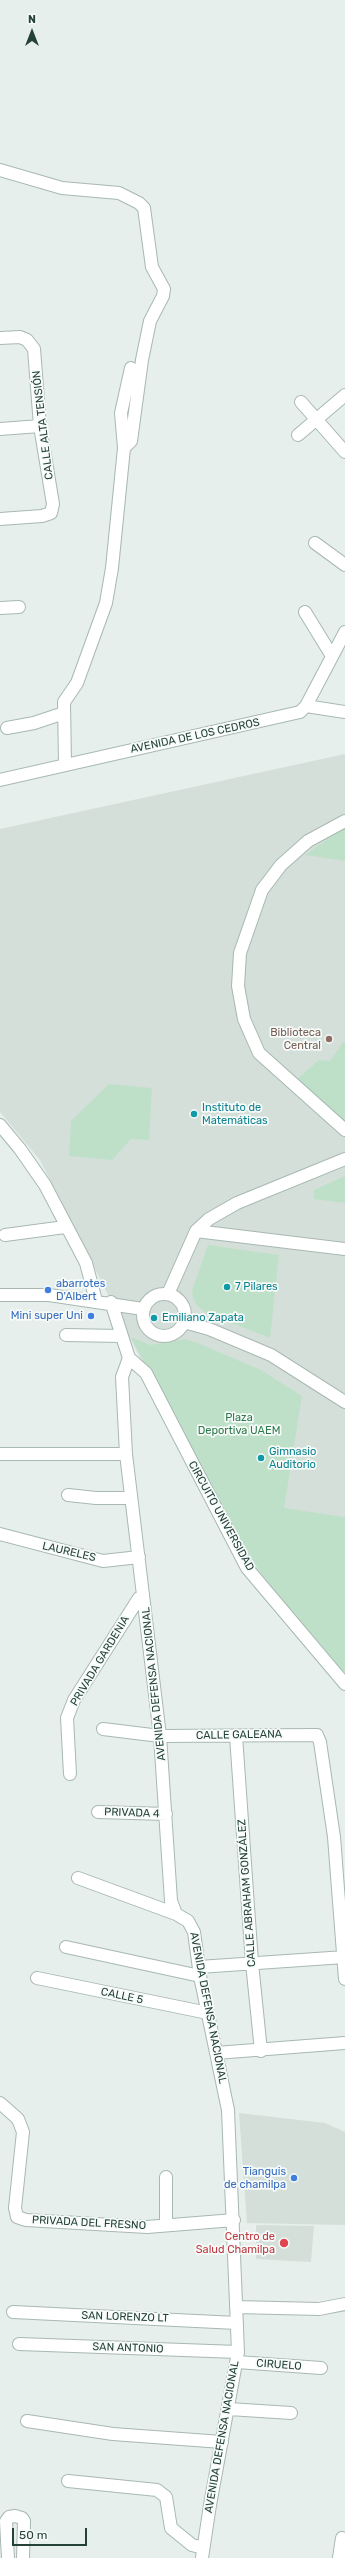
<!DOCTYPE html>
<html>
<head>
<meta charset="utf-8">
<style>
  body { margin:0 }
  #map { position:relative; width:345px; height:2558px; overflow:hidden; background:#e6efeb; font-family:Rubik,sans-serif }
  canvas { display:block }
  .north { position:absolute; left:12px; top:12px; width:40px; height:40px; -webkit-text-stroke:3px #f7fbf9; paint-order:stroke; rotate:0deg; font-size:11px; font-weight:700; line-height:16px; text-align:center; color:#24423a }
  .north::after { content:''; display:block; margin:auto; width:14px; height:18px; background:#24423a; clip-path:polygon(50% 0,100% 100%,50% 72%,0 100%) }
  .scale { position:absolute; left:12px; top:2528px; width:75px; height:18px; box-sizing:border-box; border:2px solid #24423a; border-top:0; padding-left:5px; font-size:12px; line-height:14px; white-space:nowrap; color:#24423a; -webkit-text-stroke:3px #f7fbf9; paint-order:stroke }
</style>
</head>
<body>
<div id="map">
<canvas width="345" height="2558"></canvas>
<div class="north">N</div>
<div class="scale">50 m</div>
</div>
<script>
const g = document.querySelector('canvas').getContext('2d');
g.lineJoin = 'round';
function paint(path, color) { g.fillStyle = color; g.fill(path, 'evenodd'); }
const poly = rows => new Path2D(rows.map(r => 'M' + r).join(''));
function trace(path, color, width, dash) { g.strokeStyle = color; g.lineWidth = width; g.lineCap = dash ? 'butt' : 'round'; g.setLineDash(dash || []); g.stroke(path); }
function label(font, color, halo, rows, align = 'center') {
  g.font = font + ' Rubik,sans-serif'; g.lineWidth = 3.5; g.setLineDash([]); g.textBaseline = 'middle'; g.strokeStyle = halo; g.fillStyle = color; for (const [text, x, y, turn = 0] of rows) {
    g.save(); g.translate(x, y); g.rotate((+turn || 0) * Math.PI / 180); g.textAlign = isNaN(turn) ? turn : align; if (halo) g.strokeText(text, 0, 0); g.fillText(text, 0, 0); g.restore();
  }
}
paint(poly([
  [345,754,345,1679,256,1573,139,1356,40,1160,0,1112,0,829],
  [239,2113,325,2123,345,2132,345,2225,247,2223],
  [256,2225,314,2226,311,2262,256,2259]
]), '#d4dfda');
paint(poly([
  [345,828,345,861,305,855,342,829],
  [343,1042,345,1042,345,1121,323,1107,295,1081,319,1060,330,1061],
  [109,1084,152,1088,149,1140,131,1139,112,1160,69,1156,71,1121],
  [345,1176,345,1203,314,1199,314,1190],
  [208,1245,279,1255,270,1338,208,1314,197,1306,193,1298,192,1290],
  [131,1337,151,1345,186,1339,200,1344,261,1370,302,1396,284,1508,345,1517,345,1679,261,1573,220,1510]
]), '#bfe0c8');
const minor = poly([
  [0,170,62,188,119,193,139,203,144,208,152,267,164,289,163,296,150,321,142,360,131,441,124,448],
  [0,338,20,337,27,340,34,349,40,426,53,504,51,513,42,516,0,519],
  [301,402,345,452],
  [0,429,40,426],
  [298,435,345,395],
  [315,543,345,565],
  [0,608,19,607],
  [305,612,332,656],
  [306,706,345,712],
  [7,728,34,723,64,713],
  [65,764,64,702,77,683,106,603,112,568,124,448,121,413,131,368],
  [0,780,300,712,306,706,345,632],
  [345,821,308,841,281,865,262,890,240,953,238,986,244,1019,259,1053,345,1130],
  [0,1125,20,1149,45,1185,86,1263,96,1301],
  [196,1231,345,1249],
  [5,1235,65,1227],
  '143 1315a21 21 0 1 1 42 0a21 21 0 1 1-42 0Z',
  [168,1294,196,1231,209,1219,237,1203,345,1159],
  [0,1295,49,1295,143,1309],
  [111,1302,129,1358,122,1377,126,1454,160,1736,171,1901,176,1914,188,1921,194,1932,200,1976,228,2110,238,2352,210,2505,202,2558],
  [184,1322,209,1329,271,1355,345,1402],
  [66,1335,121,1336],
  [129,1358,146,1373,247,1568,345,1684],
  [0,1454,126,1454],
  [68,1495,96,1498,131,1498],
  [0,1534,103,1561,139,1557],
  [103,1729,160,1736,317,1735,320,1742,334,1837,345,1979],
  [236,1736,252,1963,261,2051],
  [70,1774,67,1718,74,1700,139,1598],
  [98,1812,166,1814],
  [78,1878,176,1914],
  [66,1947,200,1976],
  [199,1967,345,1957],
  [37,1978,208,2013],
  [216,2053,345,2043],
  [0,2103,18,2119,23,2132,15,2208,17,2217,26,2220,147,2227,234,2220],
  [166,2225,166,2177],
  [236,2307,319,2309,345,2304],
  [13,2312,237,2323],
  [19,2344,238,2352],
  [237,2362,321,2368],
  [229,2409,291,2413],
  [27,2421,113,2434,222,2442],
  [68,2481,157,2490,166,2497,171,2528,192,2545,203,2548],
  [8,2558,6,2521,9,2517,15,2516,22,2518,24,2521,23,2558],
  [339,2558,342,2538]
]);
trace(minor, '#a8b8b2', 14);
trace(minor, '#fff', 12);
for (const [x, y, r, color] of [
  [329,1039,4,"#8d6e63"],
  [194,1114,4,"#0f9aa8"],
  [227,1287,4,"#0f9aa8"],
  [48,1290,4,"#3f7fe0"],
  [91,1316,4,"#3f7fe0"],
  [154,1318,4,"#0f9aa8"],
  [261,1458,4,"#0f9aa8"],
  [294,2178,4,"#3f7fe0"],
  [284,2243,5,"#e0444e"]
]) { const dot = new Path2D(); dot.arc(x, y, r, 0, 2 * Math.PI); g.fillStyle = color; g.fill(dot); trace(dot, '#f7fbf9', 1.5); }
label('11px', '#24423a', '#f7fbf9', [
  ["CALLE ALTA TENSIÓN",43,425,-97],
  ["AVENIDA DE LOS CEDROS",195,736,-12],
  ["CIRCUITO UNIVERSIDAD",221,1516,61],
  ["LAURELES",69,1552,13],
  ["PRIVADA GARDENIA",100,1661,-59],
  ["AVENIDA DEFENSA NACIONAL",154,1684,-96],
  ["CALLE GALEANA",239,1735,-1],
  ["PRIVADA 4",132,1813,2],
  ["CALLE ABRAHAM GONZÁLEZ",247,1893,-94],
  ["CALLE 5",122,1996,12],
  ["AVENIDA DEFENSA NACIONAL",208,2008,79],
  ["PRIVADA DEL FRESNO",89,2223,3],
  ["SAN LORENZO LT",125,2317,2],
  ["SAN ANTONIO",128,2348,2],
  ["CIRUELO",279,2365,4],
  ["AVENIDA DEFENSA NACIONAL",222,2437,-80]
]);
label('11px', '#785e54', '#f7fbf9', [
  ["Biblioteca",321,1033],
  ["Central",321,1046]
], 'right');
label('11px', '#0d838f', '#f7fbf9', [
  ["Instituto de",202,1108],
  ["Matemáticas",202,1121],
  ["7 Pilares",235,1287],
  ["Emiliano Zapata",162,1318],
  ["Gimnasio",269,1452],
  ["Auditorio",269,1465]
], 'left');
label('11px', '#366cbe', '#f7fbf9', [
  ["abarrotes",56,1284,"left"],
  ["D'Albert",56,1297,"left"],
  ["Mini super Uni",83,1316],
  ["Tianguis",286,2172],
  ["de chamilpa",286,2185]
], 'right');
label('11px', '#2d7a4b', '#f7fbf9', [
  ["Plaza",239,1418],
  ["Deportiva UAEM",239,1431]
]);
label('11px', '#be3a42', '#f7fbf9', [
  ["Centro de",275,2237],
  ["Salud Chamilpa",275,2250]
], 'right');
</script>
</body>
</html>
